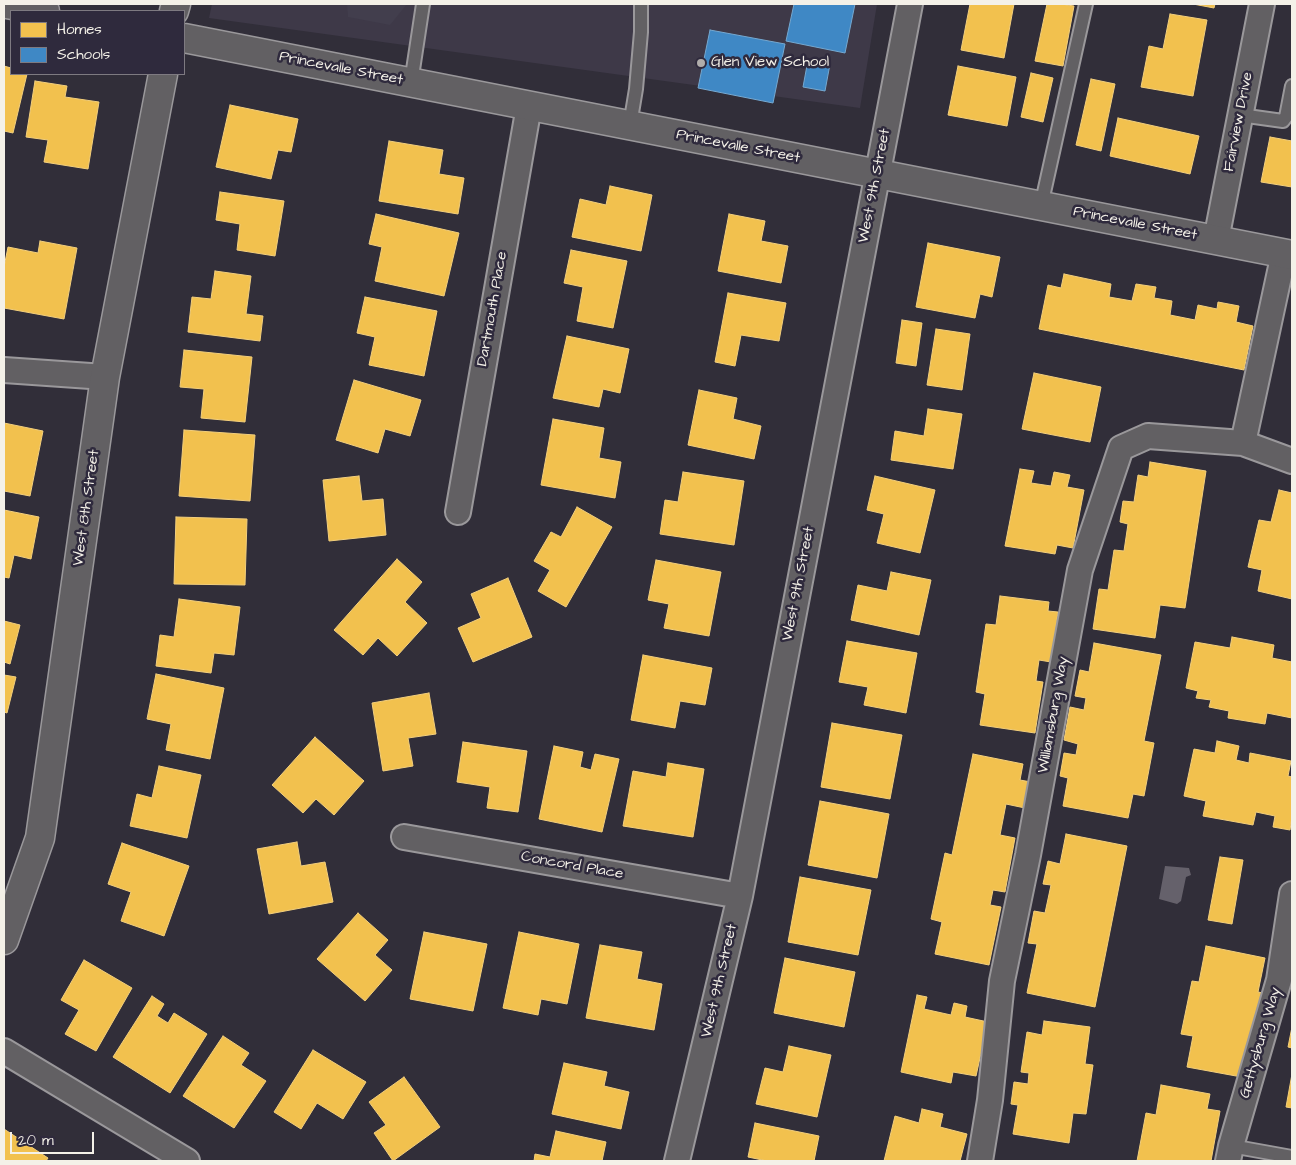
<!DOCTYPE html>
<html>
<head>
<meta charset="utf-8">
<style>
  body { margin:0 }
  #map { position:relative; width:1296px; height:1165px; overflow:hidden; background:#312e39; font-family:"Architects Daughter",sans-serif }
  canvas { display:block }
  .frame { position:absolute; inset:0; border:5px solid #f4f1e8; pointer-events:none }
  .legend { position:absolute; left:10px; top:10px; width:175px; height:65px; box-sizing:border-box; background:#2f2a3d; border:1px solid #7e7a81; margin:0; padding:6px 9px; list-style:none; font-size:15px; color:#f4f1e8 }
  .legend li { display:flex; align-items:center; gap:10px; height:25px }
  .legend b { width:25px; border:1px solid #7e7a81 }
  .scale { position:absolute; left:10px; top:1132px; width:84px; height:22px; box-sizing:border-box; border:2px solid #f4f1e8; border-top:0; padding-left:6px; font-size:15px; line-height:18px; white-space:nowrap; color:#f4f1e8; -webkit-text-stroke:4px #2f2a3d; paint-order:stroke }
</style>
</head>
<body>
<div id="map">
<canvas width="1296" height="1165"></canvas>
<div class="frame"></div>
<ul class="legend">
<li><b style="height:14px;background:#f2c14e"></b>Homes</li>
<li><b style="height:14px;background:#3f88c5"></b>Schools</li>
</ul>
<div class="scale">20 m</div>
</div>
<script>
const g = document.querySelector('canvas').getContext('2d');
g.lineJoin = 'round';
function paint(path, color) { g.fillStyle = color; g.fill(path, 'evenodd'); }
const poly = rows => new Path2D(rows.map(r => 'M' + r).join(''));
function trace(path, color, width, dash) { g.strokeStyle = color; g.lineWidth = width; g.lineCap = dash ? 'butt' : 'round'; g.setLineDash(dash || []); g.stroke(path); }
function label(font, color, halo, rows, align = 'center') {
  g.font = font + ' "Architects Daughter",sans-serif'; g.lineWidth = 5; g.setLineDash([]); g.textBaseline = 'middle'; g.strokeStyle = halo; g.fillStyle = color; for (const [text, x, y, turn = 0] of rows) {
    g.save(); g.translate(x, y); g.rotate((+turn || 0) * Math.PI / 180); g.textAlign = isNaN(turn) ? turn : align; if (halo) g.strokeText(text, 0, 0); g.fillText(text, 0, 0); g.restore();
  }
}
paint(poly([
  [212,4,877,4,860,108,209,18]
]), '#3e3948');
paint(poly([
  [347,4,407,4,390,25,348,17]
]), '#423e4d');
paint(poly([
  [1165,866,1189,868,1191,875,1186,877,1181,901,1177,904,1159,899]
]), '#65616b');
const homes = poly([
  [970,4,1014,4,1004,58,961,50,970,4],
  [1047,4,1061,4,1074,6,1063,66,1035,61,1047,4],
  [1193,4,1215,4,1214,8,1193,4],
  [1170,14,1207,20,1193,96,1141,87,1149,46,1163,49,1170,14],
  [4,66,11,68,11,74,27,74,13,133,4,131,4,66],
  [958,66,1016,77,1007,126,948,115,958,66],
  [1031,73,1053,78,1043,122,1021,117,1031,73],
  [1091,79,1115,84,1101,151,1076,145,1091,79],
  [35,81,67,86,65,97,99,102,88,169,44,162,48,140,26,137,35,81],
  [230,105,298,119,291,152,278,150,271,179,216,167,230,105],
  [1118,118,1199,136,1190,174,1110,156,1118,118],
  [1270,137,1292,141,1292,187,1261,182,1270,137],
  [389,141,443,150,439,174,464,178,458,214,379,201,389,141],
  [610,186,652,195,641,251,572,237,580,199,606,205,610,186],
  [220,192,284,201,275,256,237,250,240,224,216,220,220,192],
  [376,214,459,233,444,296,375,281,382,247,369,244,376,214],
  [729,214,765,221,761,241,788,246,781,283,718,271,729,214],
  [40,241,77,248,64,319,4,308,4,267,8,247,38,253,40,241],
  [928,243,1000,257,992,297,980,294,975,318,916,307,928,243],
  [571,250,627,261,613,328,577,321,583,287,564,283,571,250],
  [215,271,251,276,246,314,263,316,260,341,188,332,192,297,211,299,215,271],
  [1064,274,1111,284,1109,297,1132,301,1136,284,1156,287,1154,298,1172,301,1170,315,1195,320,1198,305,1217,309,1218,302,1239,306,1236,322,1253,326,1244,370,1039,329,1048,285,1061,288,1064,274],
  [728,293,786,303,779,341,741,335,735,366,715,362,728,293],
  [365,297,437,311,424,376,369,365,375,337,357,333,365,297],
  [902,320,922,323,916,366,896,363,902,320],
  [936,329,970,334,962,390,927,385,936,329],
  [567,336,629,349,620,393,603,389,599,407,553,398,567,336],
  [184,350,252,357,245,422,201,418,204,389,180,387,184,350],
  [1034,373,1101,387,1090,442,1022,429,1034,373],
  [354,380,421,400,410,436,385,429,378,453,336,440,354,380],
  [699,390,737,398,733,419,761,426,754,459,688,445,699,390],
  [928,409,962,414,953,469,891,460,895,431,924,436,928,409],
  [553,419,604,428,599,458,621,462,615,498,541,485,553,419],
  [4,423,43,431,30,496,4,491,4,423],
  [184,430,255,435,250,501,179,496,184,430],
  [1150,462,1206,471,1185,608,1160,605,1155,638,1093,629,1099,589,1108,590,1114,550,1124,551,1128,524,1120,522,1123,501,1134,502,1138,475,1148,477,1150,462],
  [1020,469,1034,471,1031,483,1051,486,1054,472,1070,475,1067,487,1084,490,1073,548,1057,545,1055,554,1005,546,1020,469],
  [683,472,744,481,734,545,660,534,665,500,678,502,683,472],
  [359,476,362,501,383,499,386,535,329,541,323,480,359,476],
  [875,476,935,490,920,553,877,543,884,514,867,510,875,476],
  [1279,490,1292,493,1292,599,1258,591,1262,570,1248,567,1259,520,1271,522,1279,490],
  [577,507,612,527,566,607,538,591,550,570,534,561,551,532,561,537,577,507],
  [4,510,39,517,31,559,14,555,9,578,4,577,4,510],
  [176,517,247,519,245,585,174,584,176,517],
  [397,559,422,582,405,602,427,623,397,656,378,638,363,655,334,630,397,559],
  [656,560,721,572,709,636,664,628,669,604,648,600,656,560],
  [891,572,931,580,919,635,851,620,858,585,887,591,891,572],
  [508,578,532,637,473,662,458,628,481,618,471,594,508,578],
  [1000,596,1049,602,1048,611,1058,612,1051,662,1039,660,1036,681,1043,682,1035,733,980,725,985,694,976,692,986,624,996,625,1000,596],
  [179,599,240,607,234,655,214,653,211,673,156,666,160,635,174,637,179,599],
  [4,621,20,625,10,664,4,662,4,621],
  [1232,637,1274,645,1272,658,1292,662,1292,718,1267,713,1265,724,1228,718,1229,711,1209,707,1211,700,1196,698,1198,691,1186,688,1195,642,1230,648,1232,637],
  [847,641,917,653,906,713,864,705,868,687,839,682,847,641],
  [1094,643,1161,655,1144,741,1154,743,1144,796,1133,794,1128,818,1063,806,1068,778,1060,776,1064,753,1076,755,1078,744,1064,740,1070,707,1084,710,1086,698,1075,696,1080,670,1089,672,1094,643],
  [643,655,712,668,705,705,680,701,675,728,631,720,643,655],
  [156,674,224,688,210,759,166,750,171,724,147,719,156,674],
  [4,675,16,677,7,713,4,712,4,675],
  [429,693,436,734,408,738,413,766,383,771,372,703,429,693],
  [832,723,902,735,890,799,821,787,832,723],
  [315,737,364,781,334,815,316,799,303,813,272,785,315,737],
  [1217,741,1239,746,1236,760,1249,763,1250,753,1291,761,1288,776,1292,777,1292,817,1290,830,1273,827,1275,816,1256,812,1253,825,1203,816,1206,801,1184,796,1194,749,1215,753,1217,741],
  [463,742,527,751,518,812,487,808,490,787,457,782,463,742],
  [554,746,583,752,580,767,591,770,595,754,619,759,602,832,539,819,554,746],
  [973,754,1023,764,1020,780,1031,782,1025,808,1006,804,1000,835,1015,838,1005,892,993,890,990,905,1001,907,989,965,935,954,942,922,931,919,945,853,952,855,973,754],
  [668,763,704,769,693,837,623,826,633,771,666,777,668,763],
  [159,766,201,775,187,838,130,826,137,794,152,798,159,766],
  [820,801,889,814,877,878,808,865,820,801],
  [1066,834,1127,846,1095,1007,1027,993,1037,944,1028,943,1034,911,1045,913,1051,885,1043,884,1048,861,1060,864,1066,834],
  [297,842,301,866,325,862,333,902,269,914,257,849,297,842],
  [122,843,189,866,164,936,121,921,131,892,108,884,122,843],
  [1220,857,1243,860,1232,924,1208,920,1220,857],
  [800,877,871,890,858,955,788,942,800,877],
  [358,913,388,940,375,955,392,970,365,1001,317,959,358,913],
  [424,932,487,944,473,1011,410,999,424,932],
  [519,932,579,944,567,1004,541,999,538,1015,503,1008,519,932],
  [600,945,642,952,637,979,662,984,654,1030,586,1018,600,945],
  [1206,946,1265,958,1258,992,1263,993,1247,1078,1187,1067,1193,1036,1181,1034,1192,981,1199,982,1206,946],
  [785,958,855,972,844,1027,774,1013,785,958],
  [84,960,132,988,96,1051,65,1034,79,1010,61,1000,84,960],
  [917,995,927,997,924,1009,951,1015,954,1003,967,1006,965,1017,988,1022,976,1076,953,1072,951,1083,901,1072,917,995],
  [152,996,164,1004,157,1016,168,1023,174,1013,207,1034,170,1093,113,1057,152,996],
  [1044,1021,1090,1027,1085,1064,1093,1065,1086,1114,1073,1113,1069,1143,1013,1134,1018,1105,1011,1104,1014,1082,1028,1084,1029,1073,1021,1072,1027,1032,1042,1035,1044,1021],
  [1292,1027,1292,1048,1288,1047,1292,1027],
  [223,1036,249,1053,241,1065,266,1081,234,1128,183,1096,223,1036],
  [789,1046,831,1055,817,1117,756,1104,765,1068,783,1072,789,1046],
  [313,1050,366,1082,343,1119,317,1103,301,1129,274,1112,313,1050],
  [564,1063,607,1072,604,1086,629,1092,621,1129,552,1114,564,1063],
  [1292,1074,1292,1108,1286,1107,1292,1074],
  [404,1077,440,1127,393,1161,374,1133,386,1125,369,1102,404,1077],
  [1161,1085,1210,1094,1207,1109,1220,1111,1211,1161,1137,1161,1146,1113,1156,1115,1161,1085],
  [922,1109,943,1114,940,1127,967,1134,960,1161,884,1161,895,1116,919,1123,922,1109],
  [755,1123,819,1136,814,1161,767,1161,748,1157,755,1123],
  [4,1129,48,1158,46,1161,4,1161,4,1129],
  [556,1131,606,1142,602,1161,534,1161,535,1154,550,1157,556,1131]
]);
paint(homes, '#f2c14e');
trace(homes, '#f3cf7c', 1);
const schools = poly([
  [794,4,855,4,845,53,786,41,794,4],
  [710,30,785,44,773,103,698,88,710,30],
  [808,60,830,64,825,91,803,87,808,60]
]);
paint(schools, '#3f88c5');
trace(schools, '#75a8d0', 1);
const lane = poly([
  [411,83,423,4],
  [1240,115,1283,121,1286,117,1292,86],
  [630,125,636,89,641,32,641,4],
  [1041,206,1086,4],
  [1231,1146,1292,1157]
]);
const street = poly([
  [1216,240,1262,4],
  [4,370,105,377],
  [1243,443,1284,253],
  [458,512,529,106],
  [404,837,740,896],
  [4,1051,187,1161],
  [677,1161,740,896,910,4],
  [980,1161,990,1100,1002,981,1028,855,1080,570,1121,448,1148,436,1243,443,1292,461],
  [1228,1161,1231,1146,1279,980,1292,894]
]);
const secondary = poly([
  [7,4,45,11],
  [174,11,176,4],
  [184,38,1292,255],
  [4,940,40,838,105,377,163,74]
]);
trace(lane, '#9a989b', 16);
trace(street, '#9a989b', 28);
trace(secondary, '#9a989b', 31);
trace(lane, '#626063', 12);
trace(street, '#626063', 24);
trace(secondary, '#626063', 28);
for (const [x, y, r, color] of [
  [701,63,5,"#b0adab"]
]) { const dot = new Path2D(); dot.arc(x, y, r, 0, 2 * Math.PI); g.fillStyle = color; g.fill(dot); trace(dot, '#2f2a3d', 2); }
label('15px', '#f4f1e8', '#2f2a3d', [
  ["Glen View School",711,63]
], 'left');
label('15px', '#f4f1e8', '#2f2a3d', [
  ["Princevalle Street",341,69,11],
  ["Fairview Drive",1239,122,-79],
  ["Princevalle Street",738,147,11],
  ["West 9th Street",875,186,-79],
  ["Princevalle Street",1135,224,11],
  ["Dartmouth Place",493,309,-80],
  ["West 8th Street",87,508,-82],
  ["West 9th Street",799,584,-79],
  ["Williamsburg Way",1054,715,-80],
  ["Concord Place",572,866,10],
  ["West 9th Street",720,981,-77],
  ["Gettysburg Way",1261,1043,-74]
]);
</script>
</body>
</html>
